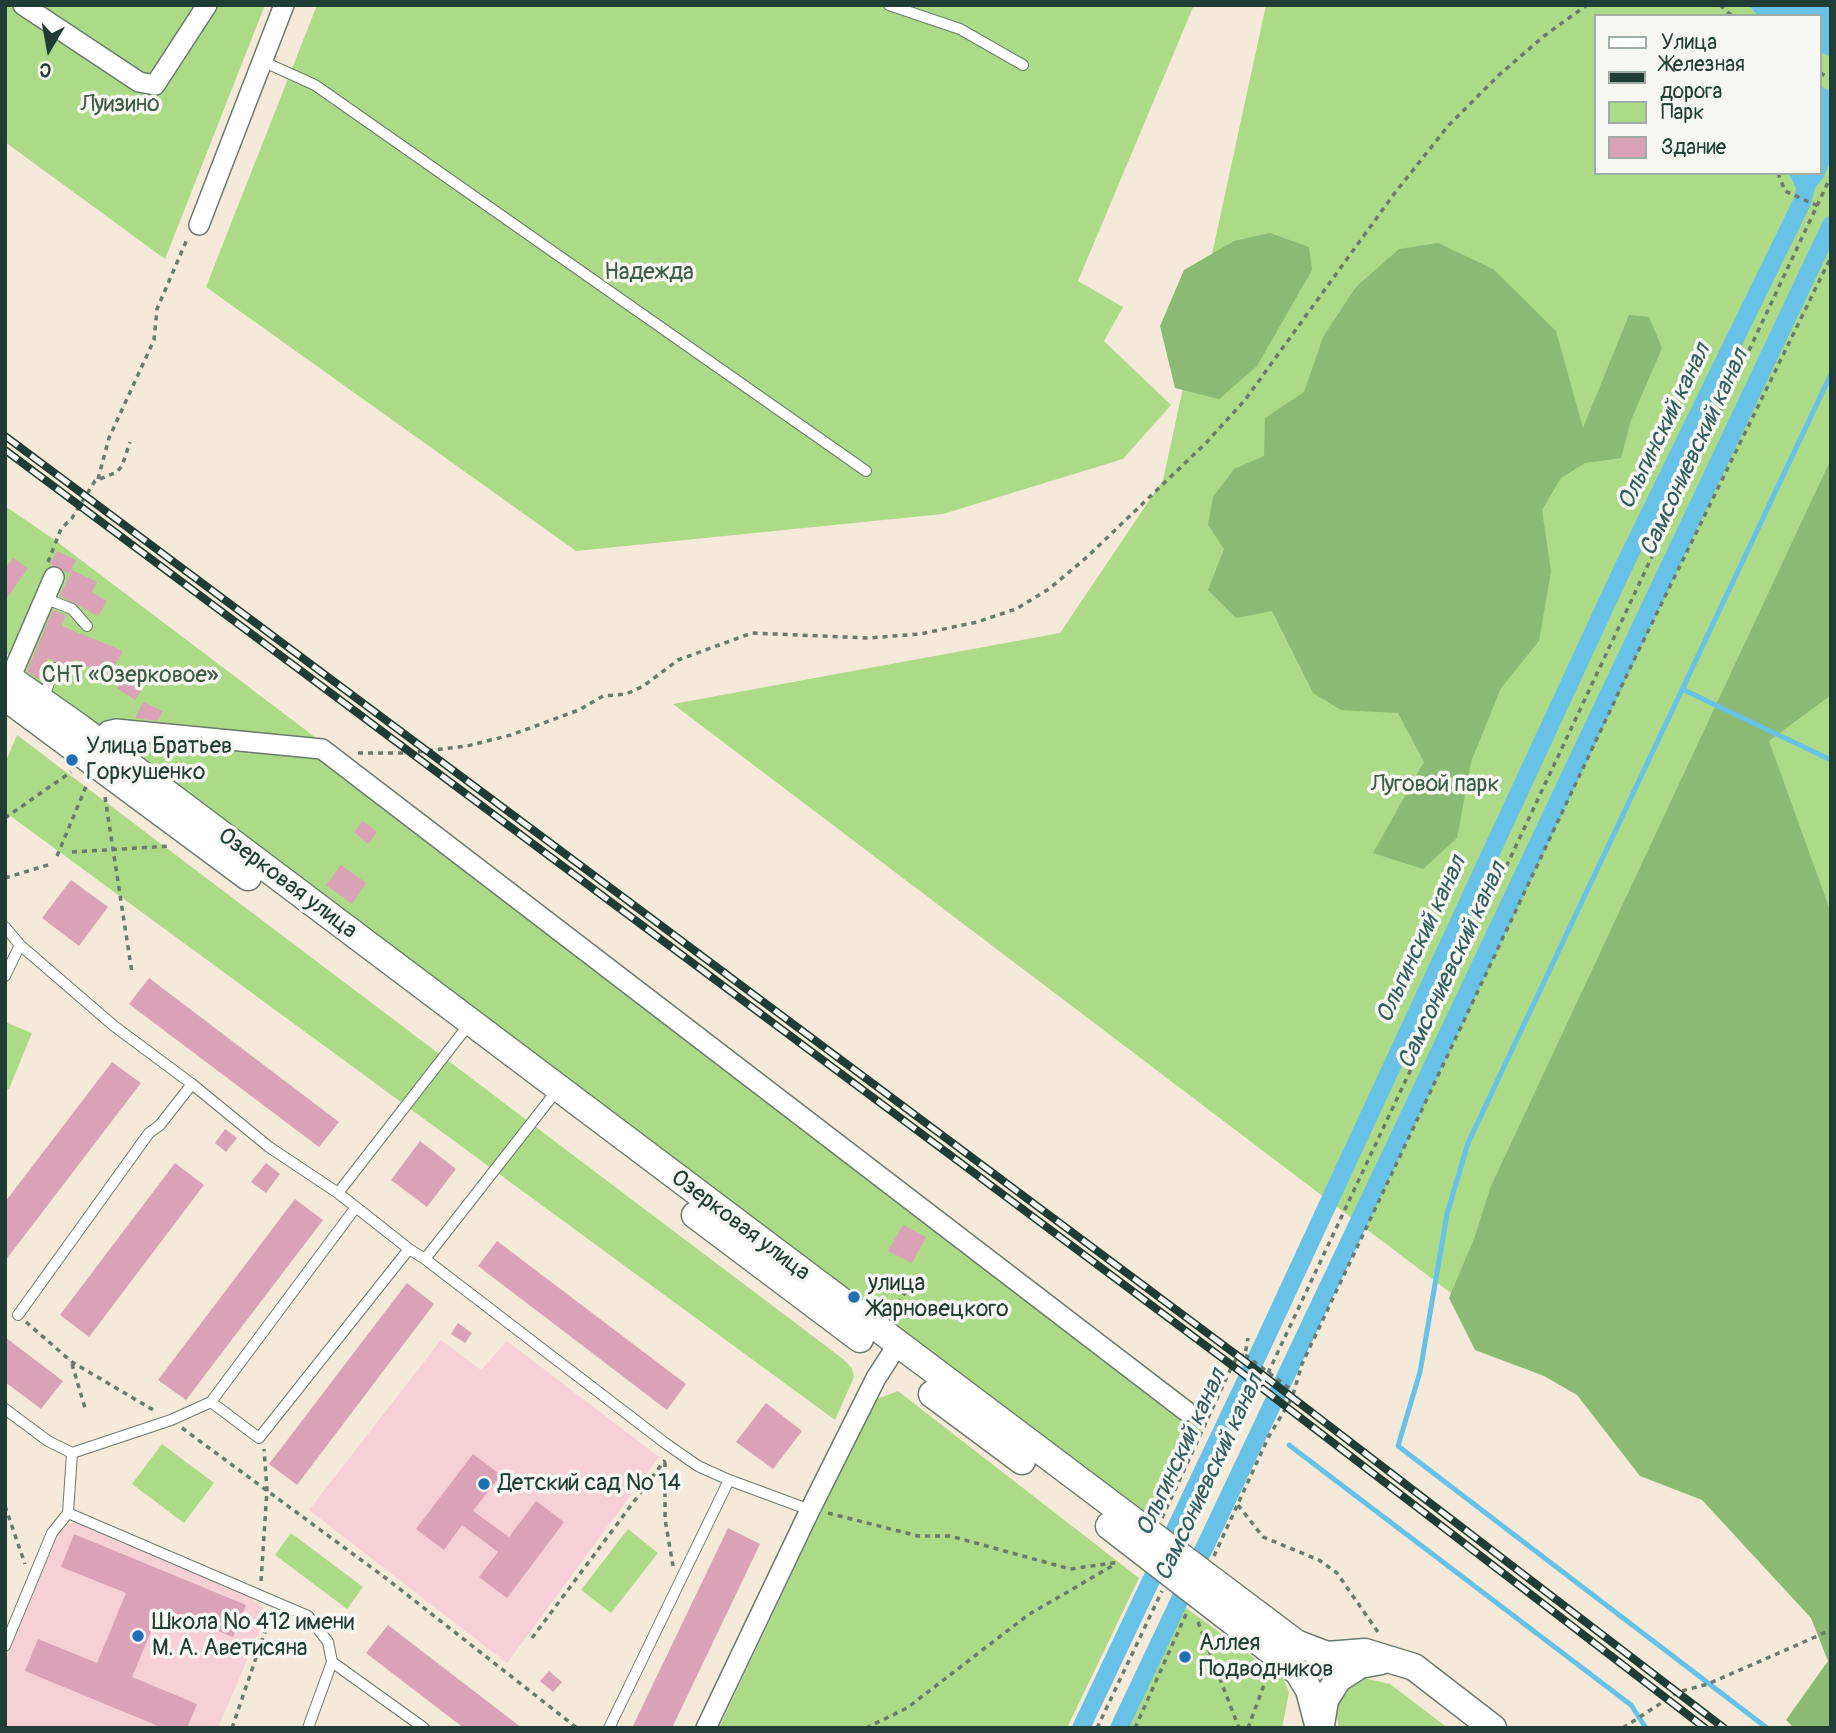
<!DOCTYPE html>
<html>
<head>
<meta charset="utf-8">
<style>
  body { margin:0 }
  #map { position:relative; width:1836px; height:1733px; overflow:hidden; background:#f5ead9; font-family:Pangolin,sans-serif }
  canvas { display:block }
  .frame { position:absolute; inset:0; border:7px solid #1f3d34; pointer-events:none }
  .legend { position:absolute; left:1594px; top:14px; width:228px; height:161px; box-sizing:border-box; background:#f6f6f2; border:2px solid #a0aca6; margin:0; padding:9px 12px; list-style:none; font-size:21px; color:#1f3d34 }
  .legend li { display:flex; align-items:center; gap:14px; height:35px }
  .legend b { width:35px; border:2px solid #a0aca6 }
  .north { position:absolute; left:14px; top:14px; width:70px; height:70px; -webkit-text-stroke:5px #f6f6f2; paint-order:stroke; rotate:190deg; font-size:19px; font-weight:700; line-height:28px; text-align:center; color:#1f3d34 }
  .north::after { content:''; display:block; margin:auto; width:24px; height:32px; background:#1f3d34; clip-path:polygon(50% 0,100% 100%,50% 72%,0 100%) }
</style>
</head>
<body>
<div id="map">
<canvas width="1836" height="1733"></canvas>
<div class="frame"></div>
<ul class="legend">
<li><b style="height:9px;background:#fff"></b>Улица</li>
<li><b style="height:9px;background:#1f3d34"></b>Железная дорога</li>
<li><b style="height:19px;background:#adda87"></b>Парк</li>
<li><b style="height:19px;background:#daa2b6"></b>Здание</li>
</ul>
<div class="north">С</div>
</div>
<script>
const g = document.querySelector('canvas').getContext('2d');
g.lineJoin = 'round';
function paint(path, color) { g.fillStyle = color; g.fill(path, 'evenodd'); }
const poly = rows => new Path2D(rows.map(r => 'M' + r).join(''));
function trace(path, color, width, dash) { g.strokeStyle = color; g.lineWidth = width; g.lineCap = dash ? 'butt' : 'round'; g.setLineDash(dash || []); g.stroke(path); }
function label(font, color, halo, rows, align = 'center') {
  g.font = font + ' Pangolin,sans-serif'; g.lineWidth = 7; g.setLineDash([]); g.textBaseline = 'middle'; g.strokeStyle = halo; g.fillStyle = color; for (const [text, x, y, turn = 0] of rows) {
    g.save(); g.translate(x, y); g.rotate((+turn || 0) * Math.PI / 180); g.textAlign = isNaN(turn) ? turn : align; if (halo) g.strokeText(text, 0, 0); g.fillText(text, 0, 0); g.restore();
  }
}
paint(poly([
  [441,1340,481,1370,507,1341,659,1457,507,1663,309,1510],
  [78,1523,243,1592,268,1611,218,1728,5,1728,5,1662,59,1533,69,1524]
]), '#f6cfd7');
paint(poly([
  [5,5,265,5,165,259,5,142],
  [317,5,1194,5,1078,281,1123,307,1104,341,1171,405,1123,459,943,514,576,551,206,287],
  [1266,5,1831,5,1831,1581,673,704,1060,633,1163,480],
  [1596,16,1820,16,1820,173,1596,173],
  [5,506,52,538,1210,1415,1150,1520,25,676,5,651],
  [17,735,843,1359,852,1368,854,1377,835,1420,5,812,5,763],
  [5,1022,32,1033,9,1089,5,1088],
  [898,1391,1139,1578,1067,1728,719,1728,874,1400],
  [162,1444,214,1483,184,1523,132,1484],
  [628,1529,658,1553,611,1613,581,1590],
  [291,1533,363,1587,347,1609,275,1555],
  [1181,1604,1284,1680,1289,1692,1282,1728,1122,1728],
  [1363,1678,1390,1684,1448,1728,1339,1728,1335,1709,1339,1696,1350,1684]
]), '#adda87');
paint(poly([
  [1270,233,1309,247,1312,270,1257,366,1219,399,1175,388,1160,326,1184,270,1234,241],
  [1438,243,1493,269,1556,331,1583,428,1629,315,1649,317,1662,348,1631,420,1621,458,1585,463,1561,478,1542,510,1551,571,1539,641,1501,688,1471,762,1457,838,1423,869,1373,853,1424,762,1398,713,1341,710,1313,693,1272,611,1236,618,1208,590,1224,549,1208,525,1213,497,1234,469,1264,456,1265,418,1304,392,1323,337,1356,287,1399,249],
  [1831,459,1831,695,1769,741,1831,913,1831,1728,1794,1728,1786,1720,1828,1661,1811,1618,1702,1500,1640,1476,1577,1395,1544,1376,1475,1350,1449,1298,1474,1239,1491,1186]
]), '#8aba74');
paint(poly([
  [1749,5,1831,5,1831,57,1820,52,1820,16,1758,16],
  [1820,86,1830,91,1831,158,1824,177,1806,199,1800,197,1789,173,1820,173]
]), '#68c1e6');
trace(poly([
  [1682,689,1831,760],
  [1289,1445,1631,1705,1646,1728],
  [1157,1506,1219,1377],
  [1767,1728,1398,1446,1420,1372,1447,1214,1468,1143,1831,374]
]), '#68c1e6', 5);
trace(poly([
  [1081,1728,1265,1340,1623,568,1802,202,1810,173],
  [1119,1728,1831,225]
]), '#68c1e6', 18);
paint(poly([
  [57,551,76,560,69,574,50,564],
  [13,558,28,568,5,601,5,569],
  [72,570,97,582,92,592,107,601,98,616,60,596],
  [53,610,66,615,62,626,123,651,107,678,75,659,70,668,48,658,38,679,27,671],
  [125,676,143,688,135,700,117,688],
  [143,702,163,711,158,721,135,718],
  [363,821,377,832,368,844,354,832],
  [341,865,366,883,352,904,326,885],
  [71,880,108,907,79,946,42,918],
  [149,978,339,1122,319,1147,129,1004],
  [112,1062,141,1083,5,1261,5,1202],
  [225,1129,237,1138,226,1152,215,1143],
  [420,1141,456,1169,427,1207,391,1180],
  [175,1163,204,1185,89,1337,60,1315],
  [266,1163,280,1174,266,1193,251,1182],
  [295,1199,323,1220,186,1400,158,1380],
  [903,1225,926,1237,912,1263,888,1251],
  [497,1241,686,1384,667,1410,478,1266],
  [407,1283,434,1304,297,1485,269,1464],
  [458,1323,472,1333,465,1343,451,1334],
  [5,1337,63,1381,41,1409,5,1382],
  [766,1403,802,1431,773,1469,736,1442],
  [473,1454,501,1475,473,1511,509,1537,536,1501,564,1522,507,1598,479,1577,498,1552,462,1525,444,1550,416,1529],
  [728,1528,760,1544,672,1728,632,1728],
  [74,1534,246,1605,233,1637,161,1608,132,1677,197,1704,187,1728,163,1728,25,1671,38,1639,97,1663,126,1593,61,1567],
  [388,1625,522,1728,464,1728,422,1696,366,1653],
  [549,1671,562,1682,553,1692,540,1681]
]), '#daa2b6');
const lane = poly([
  [889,5,960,29,1023,65],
  [262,61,315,85,866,471],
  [44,598,72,609,87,626],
  [43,700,54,668],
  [5,927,20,945,114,1026,192,1084],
  [5,976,20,945],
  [470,1023,338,1193,409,1249,425,1259,558,1089],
  [356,1207,211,1402,259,1438,409,1249],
  [425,1259,665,1443,698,1466,729,1480],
  [18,1315,149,1133,160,1125,192,1084,269,1147,338,1193],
  [5,1409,48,1441,72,1453,68,1513,308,1616,328,1642,332,1662,308,1728],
  [72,1453,171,1420,211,1402],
  [5,1646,52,1533,68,1513],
  [332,1662,424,1728],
  [609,1728,729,1480,810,1510]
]);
const street = poly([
  [23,5,139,82,155,85,207,5],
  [199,225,284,5],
  [6,688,54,577],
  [97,741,108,731,116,729,322,749,1186,1411],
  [706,1728,810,1510,876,1378,898,1344]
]);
const secondary = poly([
  [5,675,79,727,1296,1643,1327,1655,1365,1652,1414,1667,1493,1728],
  [5,697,248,877],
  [695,1215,860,1339],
  [932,1394,1022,1461],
  [1109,1526,1298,1672,1309,1690,1319,1728],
  [1321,1725,1325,1700,1338,1679,1360,1665,1381,1661]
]);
trace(lane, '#6a7a6e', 12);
trace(street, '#6a7a6e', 22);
trace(secondary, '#6a7a6e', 29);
trace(poly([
  [1720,5,1732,16],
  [1820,73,1831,78],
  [1778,173,1785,191,1818,206],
  [98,479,109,438,154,340,157,309,188,237],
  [48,562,61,529,72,518,95,481,117,472,122,466,130,442],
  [358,753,408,753,467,746,511,735,579,710,603,696,626,694,642,687,678,660,752,633,868,638,920,634,977,622,1016,609,1049,589,1087,557,1206,443,1245,400,1394,194,1448,126,1499,75,1544,36,1587,5],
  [105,797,132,973],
  [5,818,71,772],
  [72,852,171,846],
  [57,856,87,784],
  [5,878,51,864],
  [891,1311,909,1288],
  [26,1322,72,1362,155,1411],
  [1245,1355,1293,1391],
  [72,1364,85,1408],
  [1268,1373,1831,176],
  [182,1428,387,1579,577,1728],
  [665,1462,665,1519,673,1566],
  [1238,1505,1263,1537,1319,1560,1337,1573,1380,1635],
  [5,1506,25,1564],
  [828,1513,918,1536,950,1536,1070,1569,1120,1562],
  [1162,1518,1232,1366,1238,1356,1245,1355,1248,1338],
  [1214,1556,1269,1436,1292,1398,1302,1364,1633,662,1831,257],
  [261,1581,267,1490,264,1449],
  [1198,1622,1239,1728],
  [532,1638,665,1460],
  [232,1728,271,1614],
  [866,1728,907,1708,1028,1615,1112,1566],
  [1097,1728,1162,1591],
  [1135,1728,1187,1612],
  [1248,1728,1268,1674],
  [1623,1728,1678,1692,1708,1684,1831,1630]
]), '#6a7a6e', 3.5, [5, 5]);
trace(lane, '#fff', 10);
trace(street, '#fff', 19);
trace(secondary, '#fff', 26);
const rail = poly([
  [5,436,1242,1359,1724,1728],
  [5,450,1237,1369,1705,1728]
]);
trace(rail, '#1f3d34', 8);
trace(rail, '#f6f6f2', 5, [16]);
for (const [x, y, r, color] of [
  [72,760,7,"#1f6fb2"],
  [854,1297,7,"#1f6fb2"],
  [484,1484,7,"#1f6fb2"],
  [138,1636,7,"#1f6fb2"],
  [1185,1657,7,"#1f6fb2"]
]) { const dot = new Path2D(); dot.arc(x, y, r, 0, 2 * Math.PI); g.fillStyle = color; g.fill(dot); trace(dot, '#f6f6f2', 2.5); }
label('23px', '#3b5c45', '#f6f6f2', [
  ["Луизино",120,105],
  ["Надежда",649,273],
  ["СНТ «Озерковое»",130,676],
  ["Луговой парк",1435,785]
]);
label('23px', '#1f3d34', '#f6f6f2', [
  ["Улица Братьев",86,747],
  ["Горкушенко",86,773],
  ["улица",868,1284],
  ["Жарновецкого",868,1310],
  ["Детский сад № 14",498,1484],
  ["Школа № 412 имени",152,1623],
  ["М. А. Аветисяна",152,1649],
  ["Аллея",1199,1644],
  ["Подводников",1199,1670]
], 'left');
label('23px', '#1f3d34', '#f6f6f2', [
  ["Озерковая улица",287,884,37],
  ["Озерковая улица",740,1226,37]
]);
label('italic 24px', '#315e60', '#f6f6f2', [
  ["Ольгинский канал",1665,427,-64],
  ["Самсониевский канал",1695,453,-65],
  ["Ольгинский канал",1422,940,-65],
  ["Самсониевский канал",1453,966,-65],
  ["Ольгинский канал",1182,1453,-65],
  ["Самсониевский канал",1210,1478,-65]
]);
</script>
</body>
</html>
